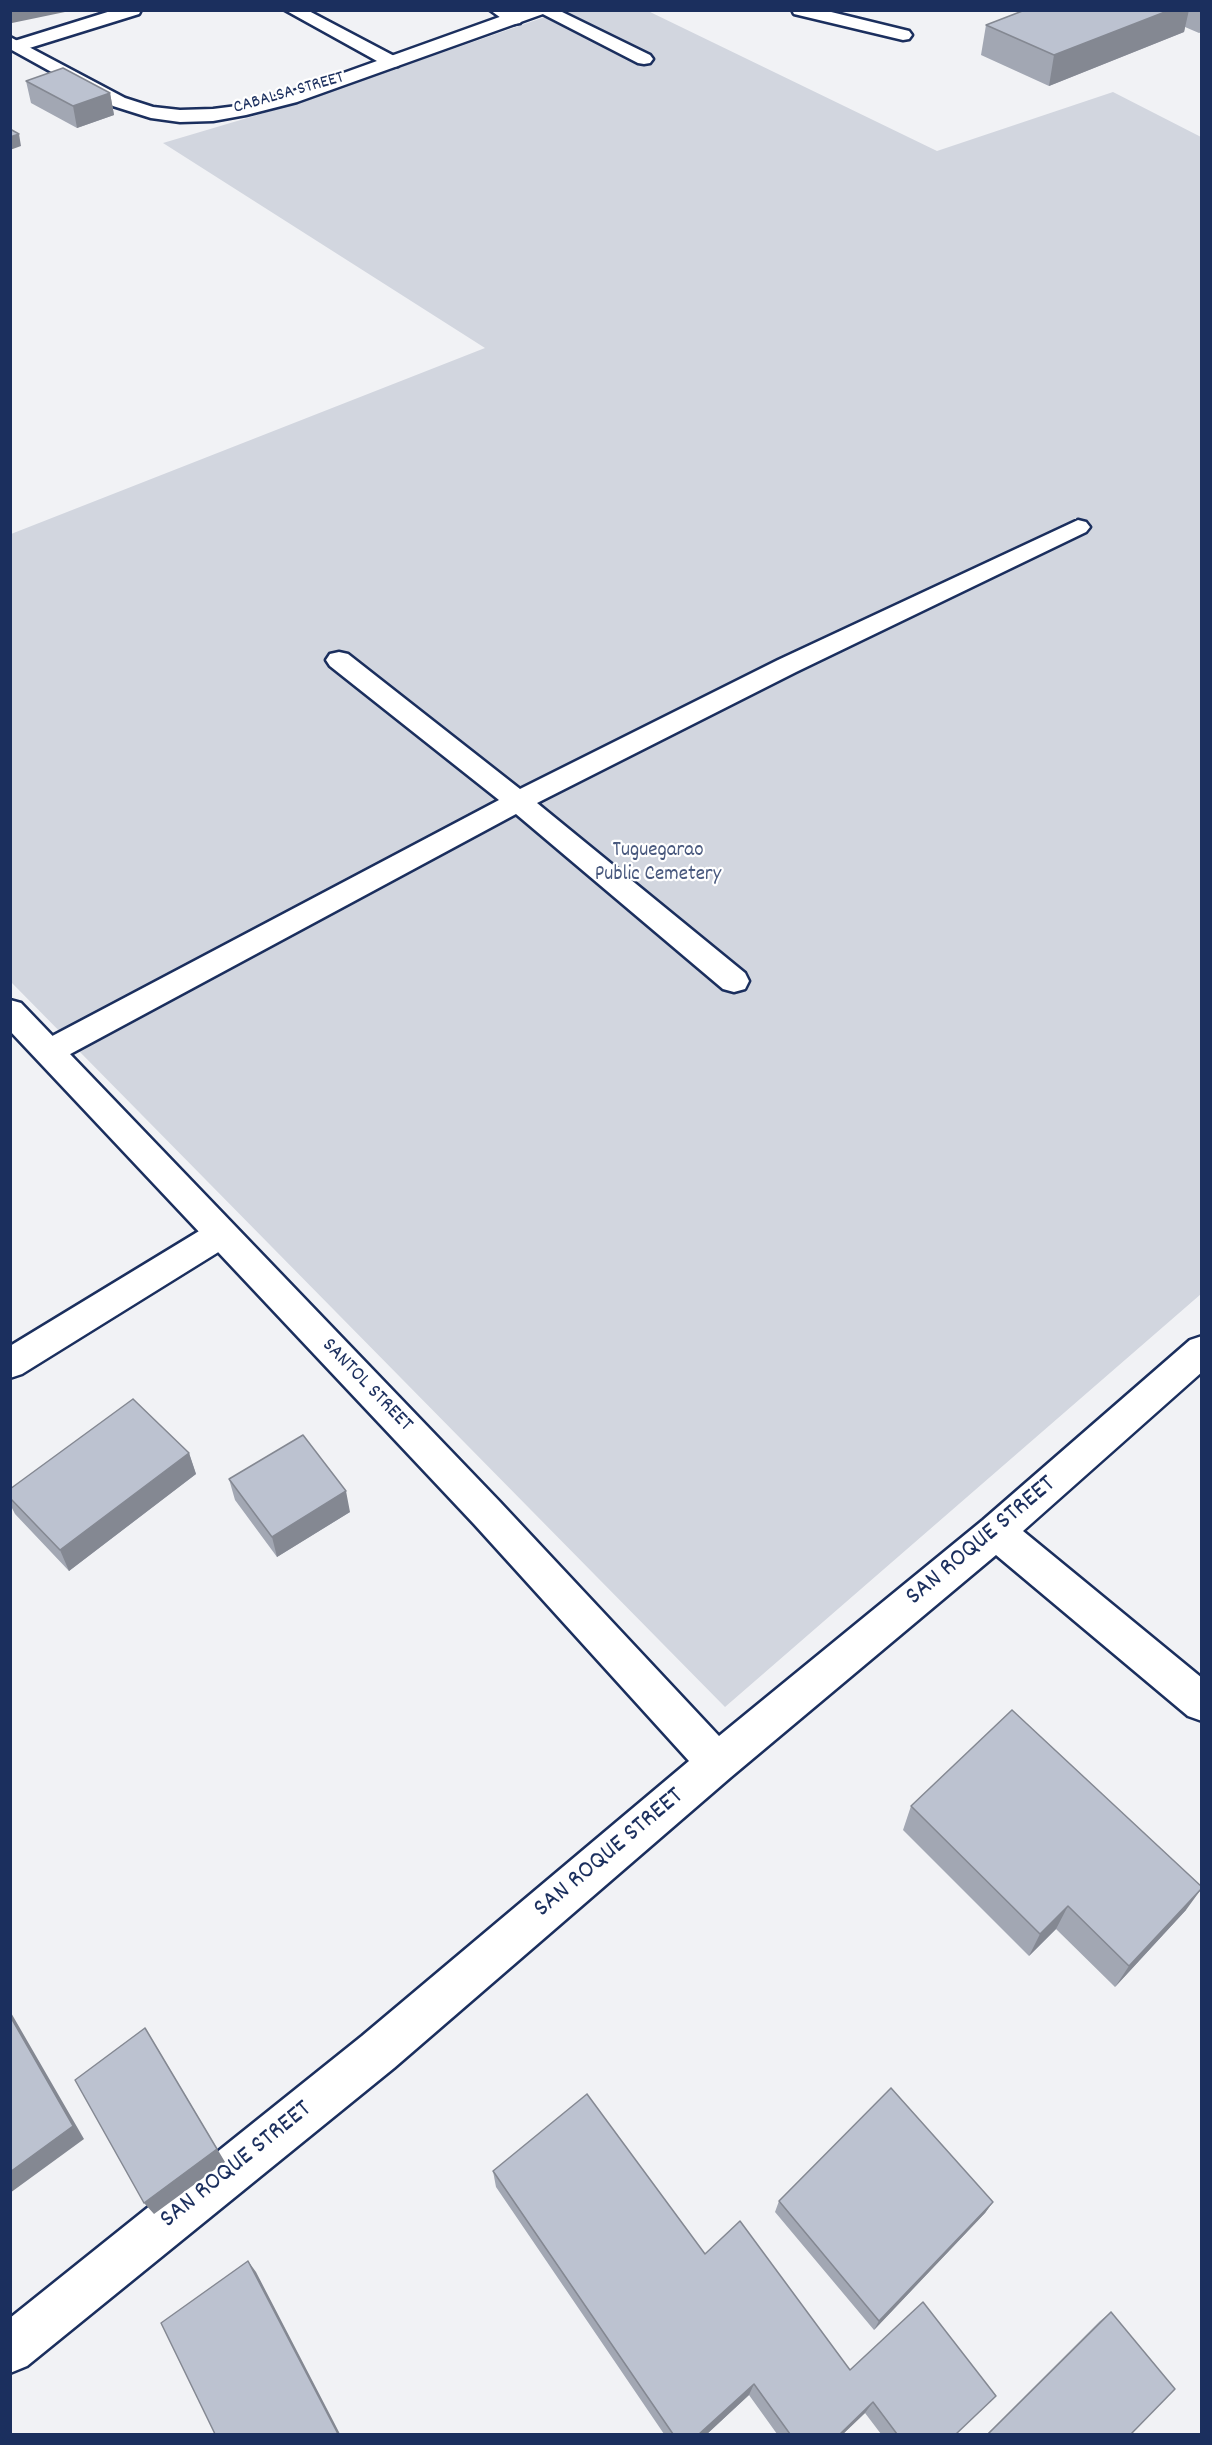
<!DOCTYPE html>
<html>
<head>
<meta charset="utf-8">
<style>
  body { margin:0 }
  #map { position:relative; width:1212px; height:2445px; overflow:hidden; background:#f1f2f5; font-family:Dekko,sans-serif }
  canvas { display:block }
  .frame { position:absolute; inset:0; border:12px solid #1b2f5e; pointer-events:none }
</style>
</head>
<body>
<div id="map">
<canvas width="1212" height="2445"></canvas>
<div class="frame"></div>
</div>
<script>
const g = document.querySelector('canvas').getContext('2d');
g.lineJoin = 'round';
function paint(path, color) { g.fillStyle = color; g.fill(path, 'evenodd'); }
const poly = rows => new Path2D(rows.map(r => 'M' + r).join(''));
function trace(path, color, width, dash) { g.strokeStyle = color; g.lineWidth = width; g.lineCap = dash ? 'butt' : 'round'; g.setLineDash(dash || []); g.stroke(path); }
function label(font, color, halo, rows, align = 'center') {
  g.font = font + ' Dekko,sans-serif'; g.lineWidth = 4.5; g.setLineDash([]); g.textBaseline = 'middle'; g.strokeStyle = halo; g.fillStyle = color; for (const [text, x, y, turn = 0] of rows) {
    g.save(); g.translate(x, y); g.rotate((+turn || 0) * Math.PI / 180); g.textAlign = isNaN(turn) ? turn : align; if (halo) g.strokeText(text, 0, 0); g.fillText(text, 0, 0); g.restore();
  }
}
paint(poly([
  [565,10,648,11,937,151,1113,92,1201,137,1201,1294,725,1707,11,982,11,534,485,348,163,143,291,105]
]), '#d2d6df');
const lane = poly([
  [535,10,558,10,650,55,653,59,650,63,644,64,638,63,535,10],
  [792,10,823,10,909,31,912,35,909,39,903,40,794,14,792,10],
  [1078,520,1086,522,1090,527,1086,532,796,672,537,803,745,973,749,981,745,989,734,992,723,989,516,814,61,1059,50,1062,39,1059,35,1051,39,1043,499,800,330,666,326,660,330,654,339,652,348,654,520,789,778,660,1078,520],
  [221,1221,233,1225,238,1234,233,1243,22,1374,10,1378,10,1346,209,1225,221,1221]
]);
const street = poly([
  [114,10,141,10,139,14,23,50,10,49,11,42,114,10],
  [285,10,307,10,398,58,401,62,398,66,392,67,386,66,285,10],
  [490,10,511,10,523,19,520,23,514,24,508,23,490,10],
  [10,1000,21,1003,500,1502,719,1736,983,1520,1190,1340,1202,1336,1202,1372,1023,1531,1202,1678,1202,1721,1188,1716,996,1555,731,1777,394,2068,27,2366,10,2373,10,2318,362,2036,689,1761,474,1524,10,1031,10,1000]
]);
const secondary = poly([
  [519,10,545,10,543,14,297,102,246,115,213,121,180,122,151,118,113,106,10,49,10,37,125,98,153,107,180,110,213,109,245,105,285,94,519,10]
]);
trace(lane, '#1b2f5e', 5);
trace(street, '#1b2f5e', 5);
trace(secondary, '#1b2f5e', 5);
paint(lane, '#fff');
paint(street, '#fff');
paint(secondary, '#fff');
paint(poly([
  [1025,10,1202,10,1202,32,1199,33,1185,27,1184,32,1049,86,981,55,986,25],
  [26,81,110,93,114,115,77,128,31,103],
  [189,1453,196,1474,69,1571,15,1514,10,1504,10,1489],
  [229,1479,350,1512,277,1557,235,1500],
  [911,1806,1186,1910,1115,1987,1056,1929,1029,1956,903,1830],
  [493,2171,705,2254,850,2370,956,2434,881,2434,865,2413,843,2434,777,2434,749,2395,707,2434,664,2434,496,2187],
  [779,2201,993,2202,985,2213,874,2330,775,2212],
  [1111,2312,1131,2434,987,2434,1100,2321]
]), '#a2a7b3');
paint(poly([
  [10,10,64,10,65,12,12,23],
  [1170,10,1189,10,1184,32,1049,86,1054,55],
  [110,93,114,115,77,128,73,106],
  [19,134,21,146,10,150,10,137],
  [189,1453,196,1474,69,1571,60,1550],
  [346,1491,350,1512,277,1557,272,1537],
  [1202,1888,1186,1910,1115,1987,1129,1966],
  [1068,1906,1056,1929,1029,1956,1040,1934],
  [10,2011,84,2139,10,2193],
  [145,2028,225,2162,154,2214,144,2203],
  [993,2202,985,2213,874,2330,879,2321],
  [248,2261,256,2272,340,2434,338,2434],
  [754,2384,749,2395,707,2434,699,2434],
  [873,2402,865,2413,843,2434,840,2434]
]), '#848892');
const building = poly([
  [1025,10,1170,10,1054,55,986,25,1025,10],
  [63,68,110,93,73,106,26,81,63,68],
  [10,129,19,134,10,137,10,129],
  [133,1399,189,1453,60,1550,10,1498,10,1489,133,1399],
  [303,1435,346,1491,272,1537,229,1479,303,1435],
  [1012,1710,1202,1887,1202,1888,1129,1966,1068,1906,1040,1934,911,1806,1012,1710],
  [10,2016,73,2126,10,2172,10,2016],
  [145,2028,217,2149,144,2203,75,2080,145,2028],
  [891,2088,993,2202,879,2321,779,2201,891,2088],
  [587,2094,705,2254,740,2221,850,2370,923,2302,996,2396,956,2434,897,2434,873,2402,840,2434,790,2434,754,2384,699,2434,673,2434,493,2171,587,2094],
  [248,2261,338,2434,215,2434,161,2323,248,2261],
  [1111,2312,1175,2389,1131,2434,988,2434,1111,2312]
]);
paint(building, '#bcc2d0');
trace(building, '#848892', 1.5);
label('18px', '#1b2f5e', '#fff', [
  ["CABALSA STREET",289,94,-16]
]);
label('21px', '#49597e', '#fff', [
  ["Tuguegarao",658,852],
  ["Public Cemetery",658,876]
]);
label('21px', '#1b2f5e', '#fff', [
  ["SANTOL STREET",366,1386,46]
]);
label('26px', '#1b2f5e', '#fff', [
  ["SAN ROQUE STREET",982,1542,-40],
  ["SAN ROQUE STREET",610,1854,-40],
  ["SAN ROQUE STREET",237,2166,-39]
]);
</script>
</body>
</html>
